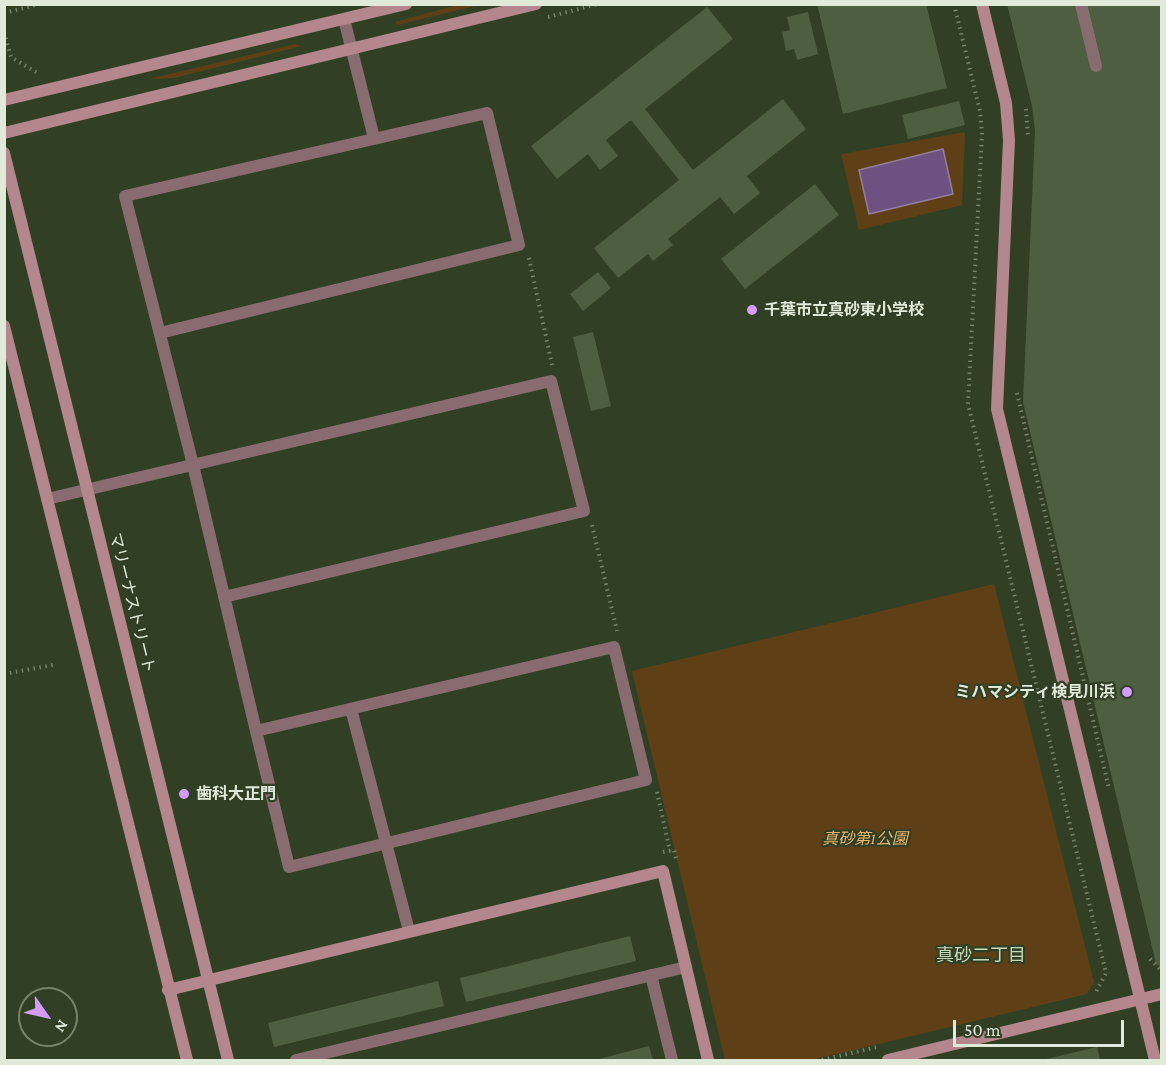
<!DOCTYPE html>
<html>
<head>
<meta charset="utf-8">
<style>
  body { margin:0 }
  #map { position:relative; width:1166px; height:1065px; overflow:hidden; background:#314024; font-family:"Crimson Pro",serif }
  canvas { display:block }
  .frame { position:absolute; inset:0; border:6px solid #e0ead9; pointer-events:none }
  .north { position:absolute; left:18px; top:987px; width:60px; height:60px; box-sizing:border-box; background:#314024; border:2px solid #77846c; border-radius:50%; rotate:124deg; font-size:16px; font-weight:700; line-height:24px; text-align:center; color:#e0ead9 }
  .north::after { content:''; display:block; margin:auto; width:21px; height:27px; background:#d59bfa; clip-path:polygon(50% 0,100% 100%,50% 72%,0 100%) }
  .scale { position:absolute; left:953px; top:1020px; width:171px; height:27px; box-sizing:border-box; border:3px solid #e0ead9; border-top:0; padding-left:8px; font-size:18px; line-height:21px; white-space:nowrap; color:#e0ead9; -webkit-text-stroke:4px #314024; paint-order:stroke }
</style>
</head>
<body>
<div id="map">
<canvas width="1166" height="1065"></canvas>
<div class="frame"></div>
<div class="north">N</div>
<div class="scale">50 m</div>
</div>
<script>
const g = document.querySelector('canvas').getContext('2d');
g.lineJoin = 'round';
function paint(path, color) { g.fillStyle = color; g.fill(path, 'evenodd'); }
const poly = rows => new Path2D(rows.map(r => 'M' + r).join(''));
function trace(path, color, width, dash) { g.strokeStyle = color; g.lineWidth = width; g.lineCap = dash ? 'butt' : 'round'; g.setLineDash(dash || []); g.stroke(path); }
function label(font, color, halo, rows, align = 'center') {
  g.font = font + ' "Crimson Pro","Noto Sans JP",serif'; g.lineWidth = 4.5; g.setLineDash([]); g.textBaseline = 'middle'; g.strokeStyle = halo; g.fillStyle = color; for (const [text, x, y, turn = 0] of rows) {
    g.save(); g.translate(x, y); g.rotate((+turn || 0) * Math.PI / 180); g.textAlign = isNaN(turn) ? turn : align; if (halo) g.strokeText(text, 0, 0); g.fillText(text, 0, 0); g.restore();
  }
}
paint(poly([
  [457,5,480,5,397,25,395,22],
  [295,44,302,46,174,78,149,79],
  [965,132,962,205,859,230,841,154],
  [994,584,1094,982,1087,994,812,1060,725,1060,632,671]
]), '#5f4016');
const water = poly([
  [943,149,953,194,869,214,859,170,943,149]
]);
paint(water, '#6e5181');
trace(water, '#907f9b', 1.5);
paint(poly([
  [817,4,926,4,947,88,843,114],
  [1007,4,1162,4,1162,967,1156,964,1023,402,1035,131,1032,106],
  [707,7,733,39,645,109,693,170,783,99,806,129,747,176,760,193,734,214,720,197,668,239,673,245,653,261,648,254,618,278,594,248,679,180,631,120,606,140,618,156,600,170,588,154,557,179,531,146],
  [808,12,818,54,797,60,794,49,786,51,782,32,790,30,787,17],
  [959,101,965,125,908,139,902,115],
  [815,184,839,215,745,289,721,259],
  [598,272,611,288,583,311,570,294],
  [593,332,611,406,591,411,573,337],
  [630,936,636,961,466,1002,460,978],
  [438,981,444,1006,274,1047,268,1023],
  [649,1046,653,1060,595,1060],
  [1097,1047,1100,1060,1042,1060]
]), '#4e5e40');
trace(poly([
  [954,4,980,111,982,134,968,404,1106,973,1096,992],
  [4,13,40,4],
  [548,17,598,4],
  [4,32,11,57,39,74],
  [1026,109,1028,137],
  [529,258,552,365],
  [1017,393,1109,789],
  [592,525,617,631],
  [4,674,53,665],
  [657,792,670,851],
  [663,852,674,850,676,858],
  [1150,959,1162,971],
  [822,1060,877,1047]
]), '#76836b', 4, [1.5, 4.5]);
trace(poly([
  [1081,4,1096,66],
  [651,975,672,1060],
  [296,1060,686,967]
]), '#896c6f', 12);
trace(poly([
  [344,19,374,138],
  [160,333,519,245,487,113,125,196,193,465,256,731,289,867,646,780,614,647,256,731],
  [47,499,551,381,584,511,224,597],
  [351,709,409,931]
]), '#896c6f', 12);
trace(poly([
  [982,4,1006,103,1009,140,997,409,1155,1060],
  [4,100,406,4],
  [4,133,536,4],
  [4,153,228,1060],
  [4,326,187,1060],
  [168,990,663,871,708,1060],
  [888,1060,1162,994]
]), '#b4878c', 12);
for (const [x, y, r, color] of [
  [752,310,6,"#d59bfa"],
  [1127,692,6,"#d59bfa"],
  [184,794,6,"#d59bfa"]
]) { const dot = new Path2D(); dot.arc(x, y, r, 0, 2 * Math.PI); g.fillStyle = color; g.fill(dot); trace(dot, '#314024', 2); }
label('bold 16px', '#e0ead9', '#314024', [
  ["千葉市立真砂東小学校",764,310],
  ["ミハマシティ検見川浜",1115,692,"right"],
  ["歯科大正門",196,794]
], 'left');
label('16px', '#e0ead9', '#314024', [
  ["マリーナストリート",132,603,76]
]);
label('italic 16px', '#ecb36b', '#314024', [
  ["真砂第1公園",865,839]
]);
label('18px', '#c5d9b6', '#314024', [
  ["真砂二丁目",981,955]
]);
</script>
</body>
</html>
